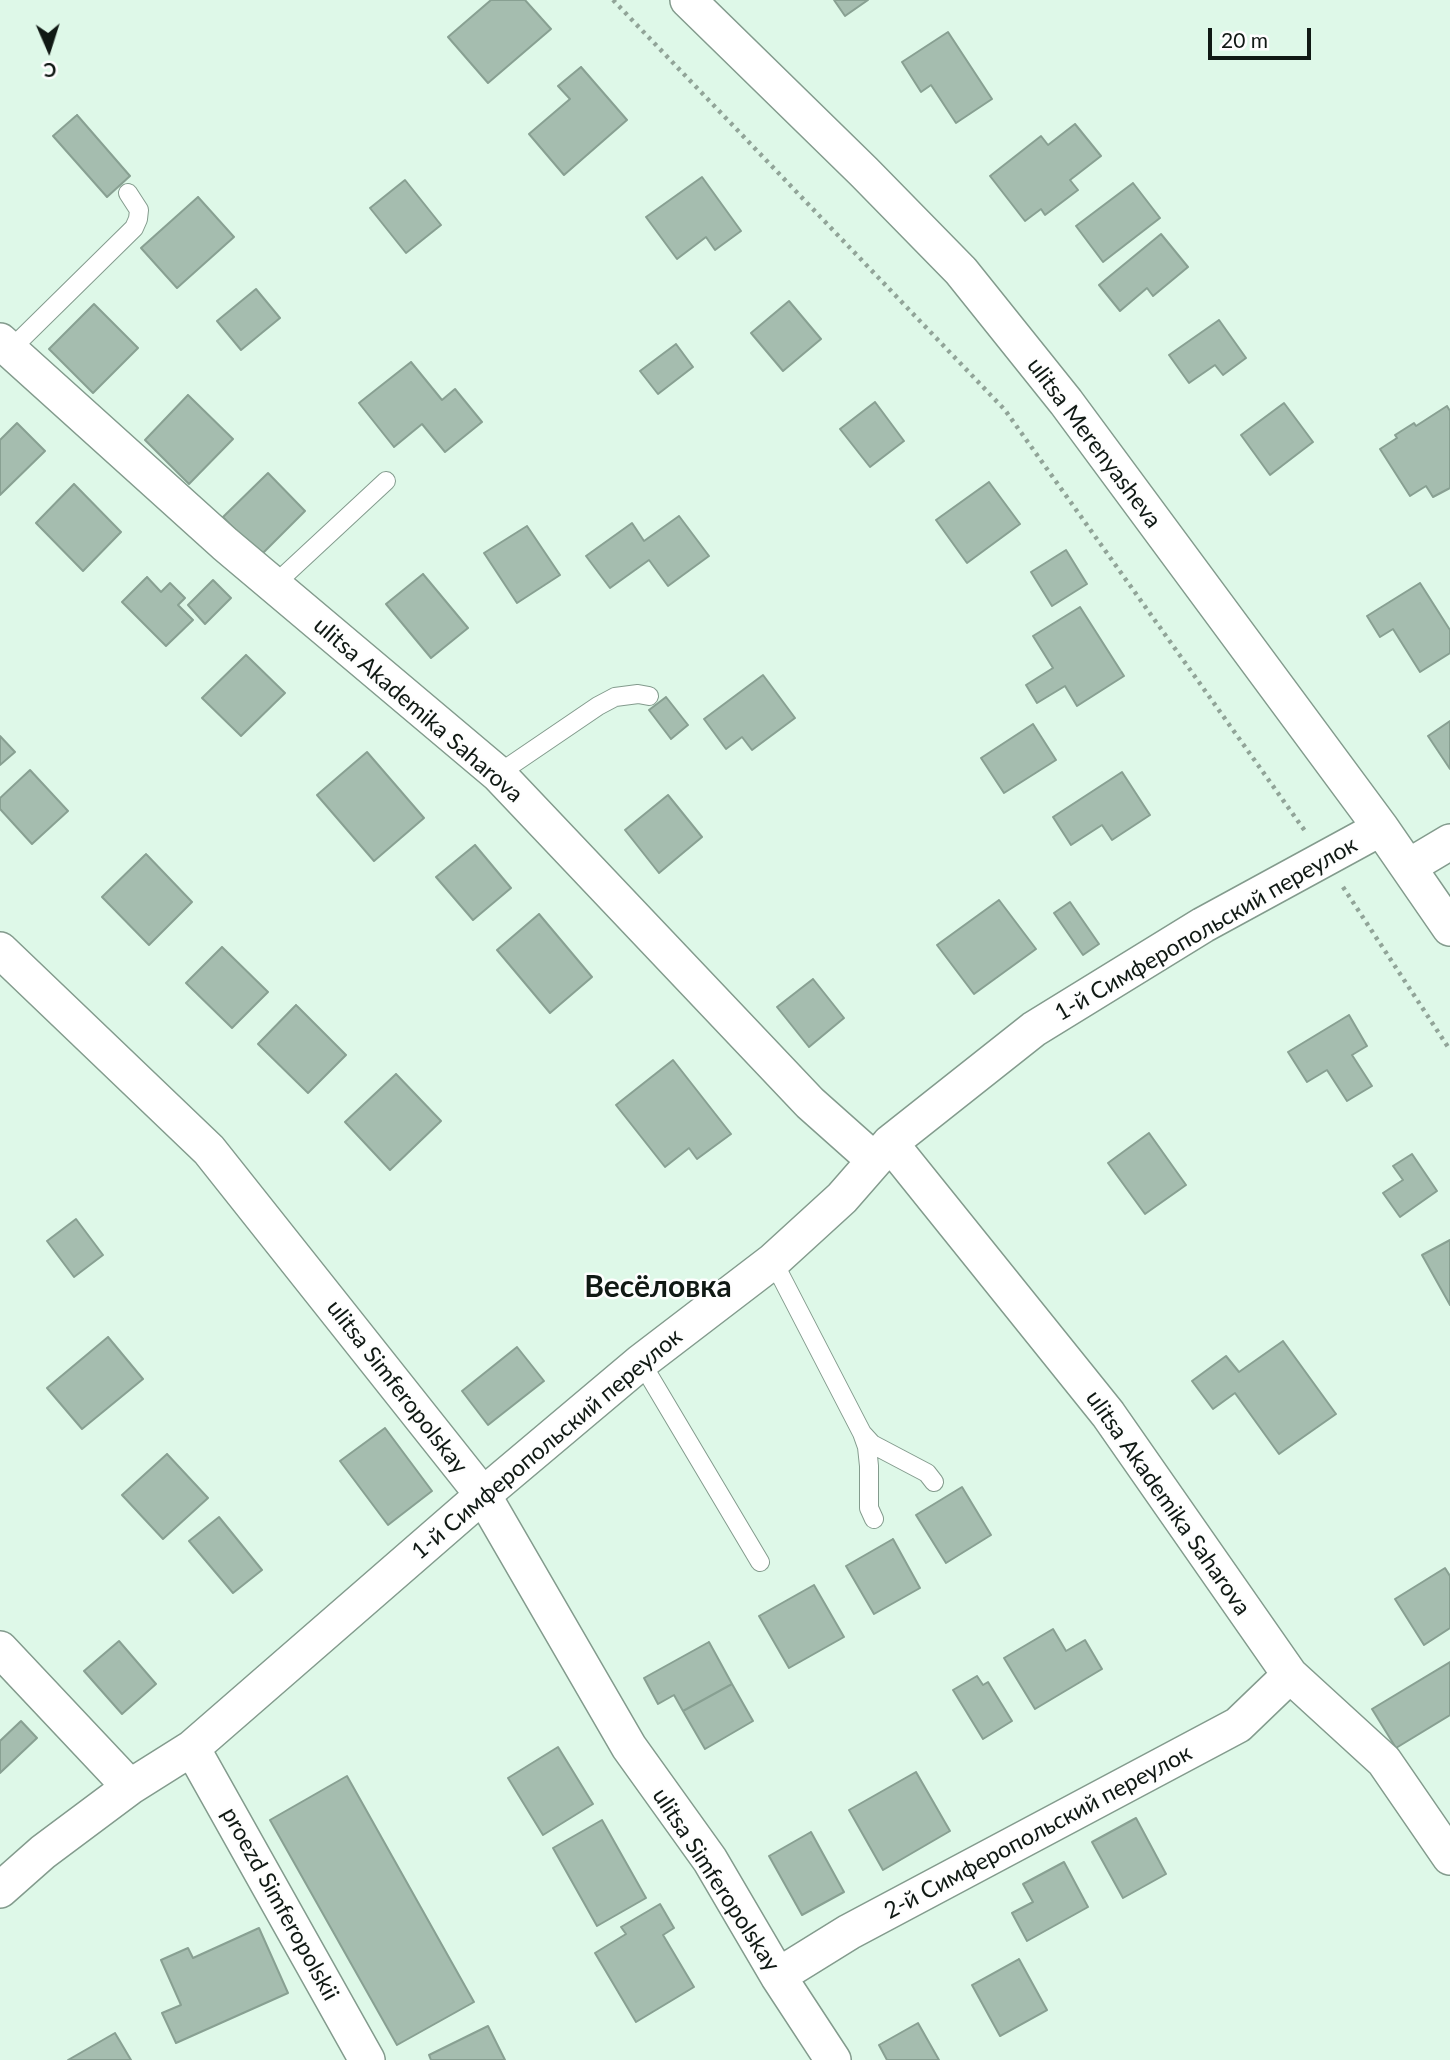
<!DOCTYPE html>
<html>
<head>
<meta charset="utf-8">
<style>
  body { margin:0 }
  #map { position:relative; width:1450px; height:2060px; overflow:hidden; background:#def8e8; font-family:Lato,sans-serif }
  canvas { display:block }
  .north { position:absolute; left:14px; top:14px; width:70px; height:70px; -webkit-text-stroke:5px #fefefe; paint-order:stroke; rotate:177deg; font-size:19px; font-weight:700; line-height:28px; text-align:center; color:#101914 }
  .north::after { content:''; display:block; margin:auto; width:24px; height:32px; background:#101914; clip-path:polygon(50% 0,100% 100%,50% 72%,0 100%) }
  .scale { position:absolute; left:1208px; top:28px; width:103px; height:32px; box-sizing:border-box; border:4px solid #101914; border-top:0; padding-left:9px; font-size:21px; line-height:24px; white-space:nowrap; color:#101914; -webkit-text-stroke:5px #fefefe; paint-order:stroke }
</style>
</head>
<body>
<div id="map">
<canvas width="1450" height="2060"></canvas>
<div class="north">С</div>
<div class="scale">20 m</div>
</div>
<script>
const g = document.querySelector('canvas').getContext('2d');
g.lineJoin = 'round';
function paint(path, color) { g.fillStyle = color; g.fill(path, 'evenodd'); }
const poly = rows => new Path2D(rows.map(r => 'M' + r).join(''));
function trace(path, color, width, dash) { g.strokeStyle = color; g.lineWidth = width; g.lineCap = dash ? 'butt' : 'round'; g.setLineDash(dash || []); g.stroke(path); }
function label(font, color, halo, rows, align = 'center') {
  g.font = font + ' Lato,sans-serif'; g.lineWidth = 5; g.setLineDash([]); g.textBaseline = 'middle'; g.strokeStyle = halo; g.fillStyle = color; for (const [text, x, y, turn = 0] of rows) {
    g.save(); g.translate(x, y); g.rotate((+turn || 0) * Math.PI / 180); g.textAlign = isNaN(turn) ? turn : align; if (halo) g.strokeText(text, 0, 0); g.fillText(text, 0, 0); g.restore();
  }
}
const building = poly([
  [491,0,525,0,551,29,488,83,448,37,491,0],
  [834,0,868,0,845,16,834,0],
  [948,32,992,99,956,123,931,85,921,92,902,62,948,32],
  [581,67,627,120,564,175,529,134,570,99,558,86,581,67],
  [77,115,130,176,107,197,53,136,77,115],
  [1075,124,1101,156,1070,180,1078,190,1045,215,1041,209,1025,221,990,176,1041,136,1048,145,1075,124],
  [702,177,741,231,715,250,706,237,677,259,646,217,702,177],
  [405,180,441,225,406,253,370,208,405,180],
  [1133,183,1160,218,1103,262,1076,226,1133,183],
  [198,197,234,237,177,288,141,248,198,197],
  [1161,234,1188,267,1153,296,1147,288,1120,311,1099,285,1161,234],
  [256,289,280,318,241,350,217,321,256,289],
  [789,301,821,339,783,371,751,333,789,301],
  [94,304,138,348,93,393,49,349,94,304],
  [1219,320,1246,358,1223,375,1215,365,1189,383,1169,355,1219,320],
  [676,344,693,367,658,394,640,371,676,344],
  [411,362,442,400,455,389,482,422,445,452,422,424,394,447,359,403,411,362],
  [188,395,233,439,189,484,145,440,188,395],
  [875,402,904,441,870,467,840,429,875,402],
  [1284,403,1313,442,1270,475,1241,435,1284,403],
  [1447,406,1450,411,1450,488,1433,497,1426,486,1410,496,1380,449,1397,438,1395,435,1414,423,1416,426,1447,406],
  [17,423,45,451,0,495,0,440,17,423],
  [268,473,305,511,260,556,223,517,268,473],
  [989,482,1020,524,967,563,936,520,989,482],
  [74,484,121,532,83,571,36,523,74,484],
  [679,516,709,556,668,586,649,560,610,588,586,556,632,523,644,541,679,516],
  [527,526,560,575,517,603,484,553,527,526],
  [1066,550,1087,584,1052,606,1031,572,1066,550],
  [423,574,468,628,431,658,386,604,423,574],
  [147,577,161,592,170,583,185,598,178,605,193,620,166,646,122,602,147,577],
  [213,580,231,598,205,624,188,605,213,580],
  [1420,583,1450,630,1450,653,1420,672,1393,629,1380,637,1367,616,1420,583],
  [1080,607,1124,676,1077,706,1065,686,1037,703,1026,685,1053,668,1033,636,1080,607],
  [246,655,285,693,241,736,202,698,246,655],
  [763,675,795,718,752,750,742,737,726,749,704,719,763,675],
  [666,697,688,725,671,739,649,710,666,697],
  [1450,721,1450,769,1428,736,1450,721],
  [1033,724,1056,760,1004,793,981,758,1033,724],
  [0,736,15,752,0,765,0,736],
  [367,752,424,818,374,861,317,795,367,752],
  [30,770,68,811,32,844,0,809,0,798,30,770],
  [1122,772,1150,815,1112,840,1102,825,1071,845,1053,817,1122,772],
  [668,795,702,837,659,873,625,830,668,795],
  [475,845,511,888,473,920,436,877,475,845],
  [146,854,192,902,149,945,102,897,146,854],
  [999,900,1036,949,974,994,937,945,999,900],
  [1070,902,1099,944,1083,955,1054,913,1070,902],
  [539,914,592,977,550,1013,497,950,539,914],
  [222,947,268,992,232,1028,186,983,222,947],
  [813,979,844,1018,809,1047,777,1007,813,979],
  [296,1005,346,1055,308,1093,258,1044,296,1005],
  [1349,1015,1367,1046,1352,1055,1372,1086,1347,1101,1327,1070,1307,1082,1288,1052,1349,1015],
  [673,1060,731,1134,697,1159,689,1148,665,1167,616,1105,673,1060],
  [396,1074,441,1121,390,1170,345,1122,396,1074],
  [1149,1133,1186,1185,1145,1214,1108,1163,1149,1133],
  [1412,1154,1437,1191,1400,1217,1383,1193,1403,1180,1393,1166,1412,1154],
  [76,1219,103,1255,74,1277,47,1241,76,1219],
  [1450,1240,1450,1305,1422,1255,1450,1240],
  [108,1337,143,1379,82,1429,47,1388,108,1337],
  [1283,1341,1336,1414,1279,1454,1235,1393,1213,1409,1192,1381,1226,1356,1239,1372,1283,1341],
  [517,1347,544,1381,488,1425,462,1391,517,1347],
  [385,1428,432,1491,388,1525,340,1461,385,1428],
  [167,1454,208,1498,163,1539,122,1495,167,1454],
  [962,1487,991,1535,946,1563,916,1515,962,1487],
  [219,1517,262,1570,233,1593,189,1541,219,1517],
  [893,1539,920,1588,874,1614,846,1566,893,1539],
  [1445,1568,1450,1576,1450,1628,1424,1645,1395,1599,1445,1568],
  [814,1585,844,1637,789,1668,759,1616,814,1585],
  [1053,1629,1066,1651,1085,1640,1102,1669,1035,1709,1004,1658,1053,1629],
  [119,1641,156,1684,122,1714,84,1671,119,1641],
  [709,1642,732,1684,683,1711,674,1695,658,1704,644,1678,709,1642],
  [1450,1662,1450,1715,1396,1748,1372,1709,1450,1662],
  [977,1676,983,1685,988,1682,1012,1721,983,1739,953,1690,977,1676],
  [732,1684,753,1721,705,1749,683,1711,732,1684],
  [21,1721,37,1738,0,1773,0,1741,21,1721],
  [558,1747,593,1804,543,1835,508,1778,558,1747],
  [916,1772,950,1831,883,1870,849,1810,916,1772],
  [347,1776,474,2002,397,2045,270,1820,347,1776],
  [1136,1818,1166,1874,1123,1898,1092,1842,1136,1818],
  [602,1820,646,1898,597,1926,553,1848,602,1820],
  [811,1832,844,1892,802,1915,769,1856,811,1832],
  [1064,1862,1088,1907,1027,1941,1012,1913,1033,1902,1023,1884,1064,1862],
  [660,1904,674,1928,663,1935,694,1987,636,2022,595,1953,626,1934,621,1927,660,1904],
  [259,1928,288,1993,176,2043,162,2013,181,2005,161,1960,188,1948,193,1958,259,1928],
  [1019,1959,1047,2010,1000,2036,972,1985,1019,1959],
  [918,2023,939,2060,887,2060,879,2045,918,2023],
  [488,2026,505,2060,431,2060,429,2055,488,2026],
  [115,2033,131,2060,68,2060,115,2033]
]);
paint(building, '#a5bdaf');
trace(building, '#88a092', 2);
const service = poly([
  [10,350,134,228,138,219,139,210,128,193],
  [274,585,386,481],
  [498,774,598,706,615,697,638,694,649,696],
  [773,1261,862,1433,872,1444,927,1473,934,1482],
  [641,1362,760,1562],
  [862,1433,867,1447,869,1466,869,1508,874,1519]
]);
const minor = poly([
  [688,0,864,172,961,271,1066,402,1381,828,1450,928],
  [0,341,225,544,498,774,810,1103,874,1160],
  [1408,867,1450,842],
  [0,950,209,1150,483,1495,629,1747,710,1860,778,1976,833,2060],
  [890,1143,1108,1414,1290,1675,1384,1761,1450,1857],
  [0,1649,130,1787],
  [192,1748,367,2060],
  [0,1890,43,1852,130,1787,192,1748,483,1495,641,1362,773,1261,842,1198,890,1143,1034,1029,1203,925,1381,828],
  [778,1976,849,1932,1238,1725,1290,1675]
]);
trace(service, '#839b8d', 20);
trace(minor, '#839b8d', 38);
trace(poly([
  [613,0,1005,410,1305,831],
  [1343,887,1450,1050]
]), '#91a498', 4.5, [3.5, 5]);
trace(service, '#fff', 18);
trace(minor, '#fff', 35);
label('23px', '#101914', '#fefefe', [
  ["ulitsa Merenyasheva",1094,443,53],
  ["ulitsa Akademika Saharova",418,710,41],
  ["1-й Симферопольский переулок",1206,929,-30],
  ["ulitsa Simferopolskay",397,1387,52],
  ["1-й Симферопольский переулок",547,1444,-40],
  ["ulitsa Akademika Saharova",1168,1503,55],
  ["2-й Симферопольский переулок",1038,1832,-28],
  ["ulitsa Simferopolskay",716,1880,57],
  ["proezd Simferopolskii",280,1904,61]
]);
label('bold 30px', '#101914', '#fefefe', [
  ["Весёловка",658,1287]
]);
</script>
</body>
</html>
